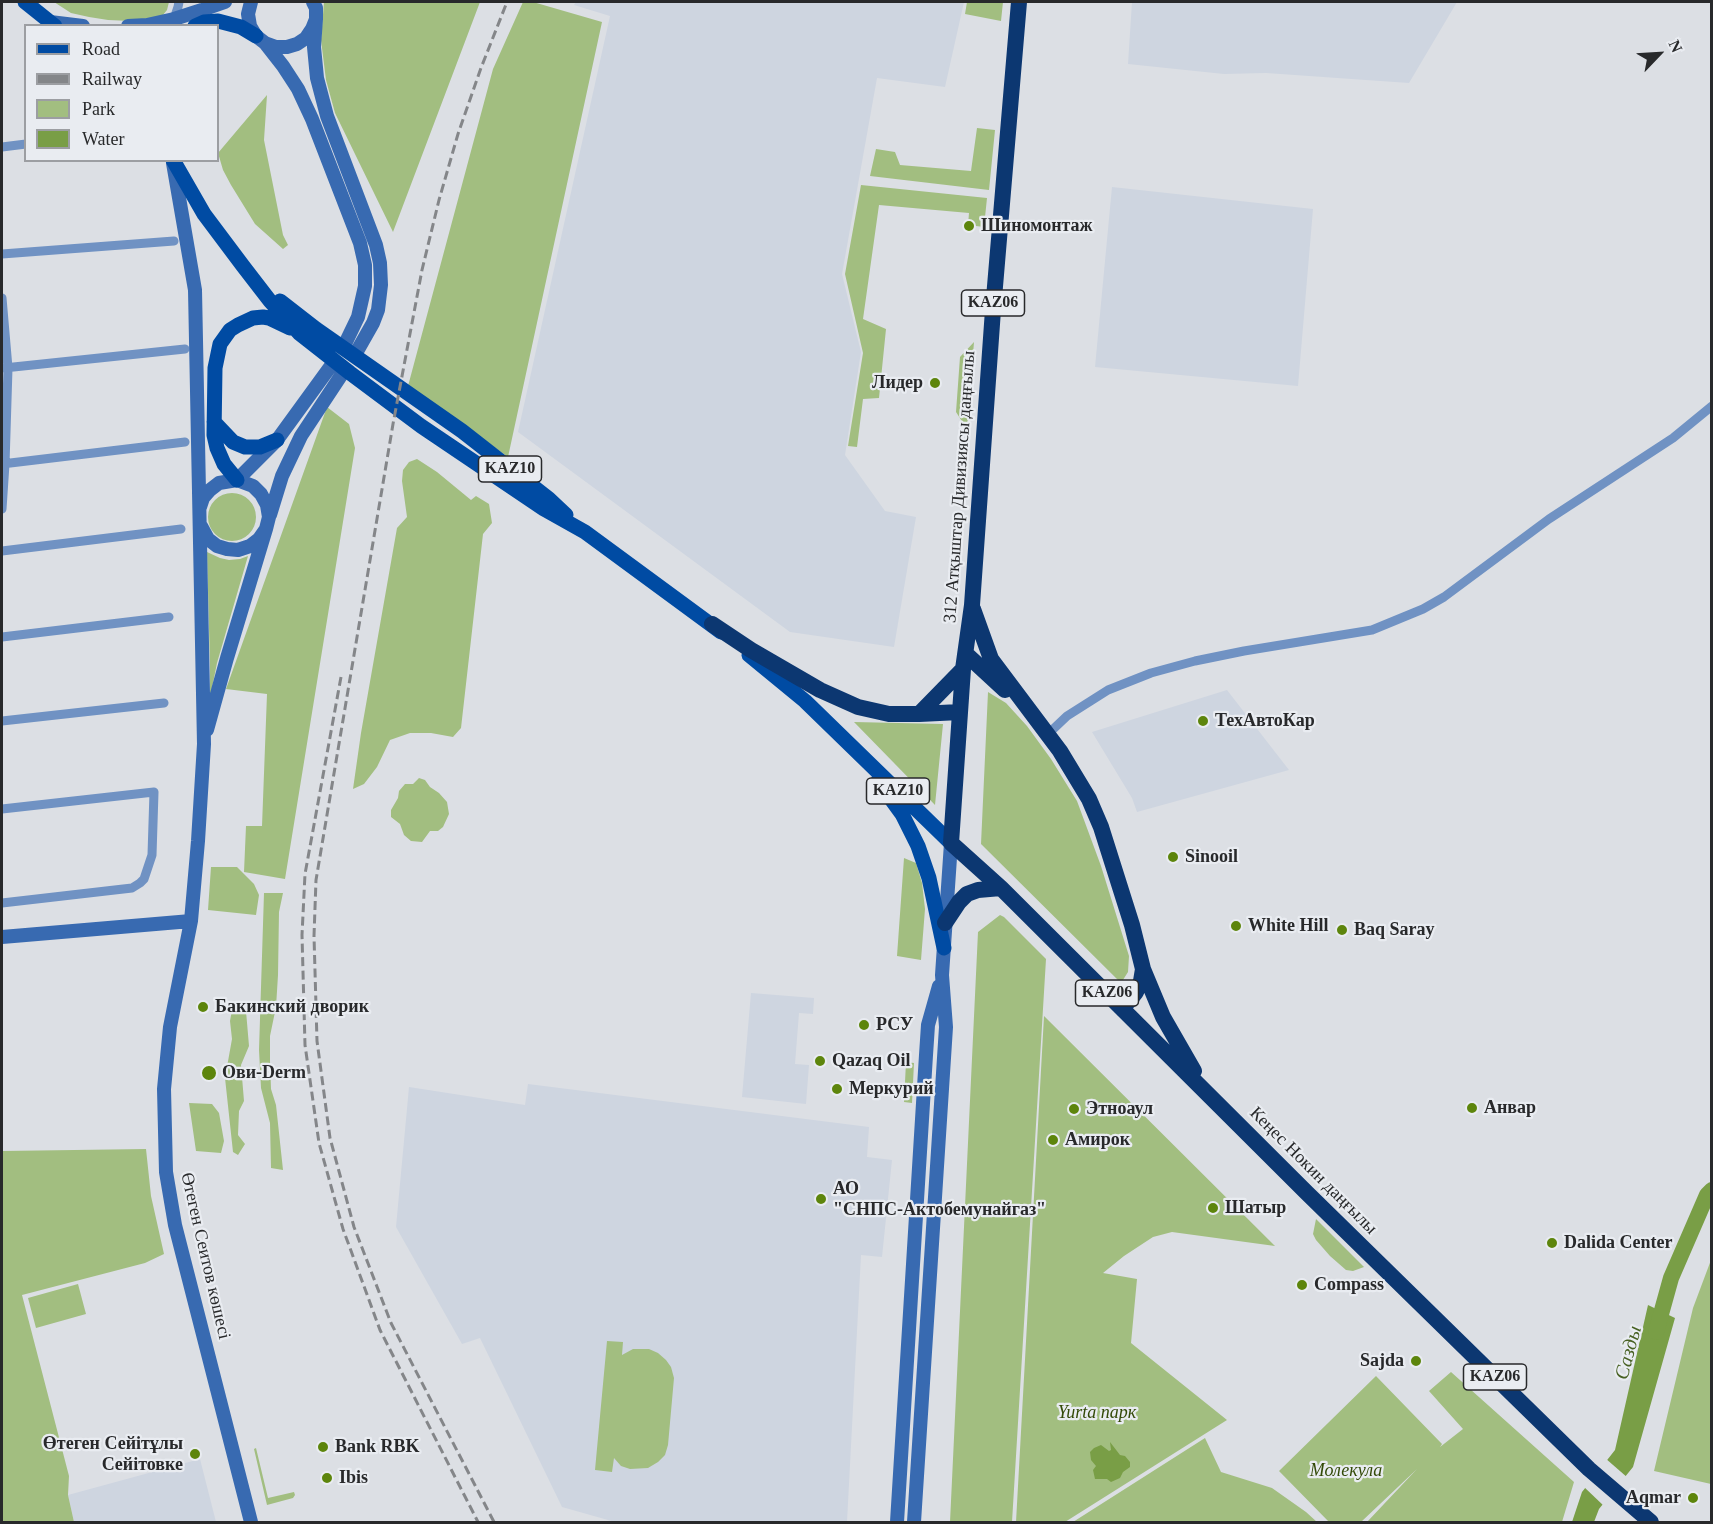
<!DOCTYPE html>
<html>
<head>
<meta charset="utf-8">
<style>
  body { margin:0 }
  #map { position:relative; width:1713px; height:1524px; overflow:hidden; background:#dcdfe4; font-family:Georgia,serif }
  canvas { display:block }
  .frame { position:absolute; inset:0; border:3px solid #28292b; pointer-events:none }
  .legend { position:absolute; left:24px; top:24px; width:195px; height:138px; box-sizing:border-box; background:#e9ecf1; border:2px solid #9c9ea2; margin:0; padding:8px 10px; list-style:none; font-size:18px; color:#28292b }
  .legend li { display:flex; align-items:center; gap:12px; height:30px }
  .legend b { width:30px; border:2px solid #9c9ea2 }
  .north { position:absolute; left:1629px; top:24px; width:60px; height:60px; -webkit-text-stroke:4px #e9ecf1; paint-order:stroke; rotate:65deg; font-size:16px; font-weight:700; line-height:24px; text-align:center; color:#28292b }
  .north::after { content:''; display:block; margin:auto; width:21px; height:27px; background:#28292b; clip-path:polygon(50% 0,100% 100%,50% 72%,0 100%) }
</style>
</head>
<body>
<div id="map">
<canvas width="1713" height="1524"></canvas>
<div class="frame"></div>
<ul class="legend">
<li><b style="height:8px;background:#004ba3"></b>Road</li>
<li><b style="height:8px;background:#848689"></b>Railway</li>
<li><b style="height:16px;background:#a2be80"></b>Park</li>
<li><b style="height:16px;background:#799e46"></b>Water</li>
</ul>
<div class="north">N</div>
</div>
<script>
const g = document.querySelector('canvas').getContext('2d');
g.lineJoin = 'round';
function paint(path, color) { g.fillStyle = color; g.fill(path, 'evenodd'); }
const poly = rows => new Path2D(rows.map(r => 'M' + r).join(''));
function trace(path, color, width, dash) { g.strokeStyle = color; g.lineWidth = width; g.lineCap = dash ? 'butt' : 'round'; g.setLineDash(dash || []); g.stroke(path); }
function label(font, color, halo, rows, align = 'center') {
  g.font = font + ' Georgia,serif'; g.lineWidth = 4.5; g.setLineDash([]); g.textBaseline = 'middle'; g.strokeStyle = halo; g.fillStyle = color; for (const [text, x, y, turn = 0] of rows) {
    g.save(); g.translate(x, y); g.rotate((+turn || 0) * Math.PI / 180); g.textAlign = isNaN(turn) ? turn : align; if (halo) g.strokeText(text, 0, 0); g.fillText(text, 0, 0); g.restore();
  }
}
paint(poly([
  [576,2,964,2,945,87,877,78,842,274,861,352,845,455,885,511,916,517,894,647,790,632,518,432,610,16,574,5],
  [1132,2,1457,2,1409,83,1266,73,1224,74,1128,64],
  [1112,187,1313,209,1298,386,1095,367],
  [1227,690,1289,770,1137,812,1132,798,1092,732],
  [751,993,814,998,813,1014,799,1013,795,1064,809,1065,806,1104,742,1097],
  [528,1084,869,1127,867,1157,892,1160,882,1257,861,1255,847,1522,615,1522,562,1507,480,1338,462,1344,396,1227,409,1087,525,1105],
  [200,1459,216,1522,74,1522,68,1495]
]), '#ced5e0');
paint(poly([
  [54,2,169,2,167,10,163,15,158,17,131,21,108,20,89,17,71,13],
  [324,2,480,2,393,232,335,113,326,80,321,40],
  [523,2,533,2,602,22,508,457,408,386,493,69],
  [967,2,1003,2,1001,21,965,14],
  [267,95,264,140,283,235,288,245,283,249,255,224,231,185,223,170,218,153],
  [977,128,995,130,989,190,870,176,876,149,895,152,900,165,971,171],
  [861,185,987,198,984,227,968,225,969,213,879,205,863,319,886,329,879,398,863,399,857,447,848,446,863,353,845,274],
  [974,342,967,429,956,412,960,357],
  [327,407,349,424,355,448,285,879,244,872,246,826,262,826,267,694,226,689],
  [417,459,437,472,471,500,476,496,489,504,492,523,483,534,461,728,453,737,431,733,410,733,390,740,377,767,364,784,353,789,361,733,397,528,407,517,402,481,403,470,409,462],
  '208 517a24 24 0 1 1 48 0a24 24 0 1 1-48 0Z',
  [207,552,220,558,229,560,240,559,248,556,217,663,210,698,210,666],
  [988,692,1006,703,1027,726,1051,759,1077,801,1101,866,1129,956,1128,972,1121,983,981,844],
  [854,722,943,724,935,805],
  [419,778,425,780,430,787,439,793,447,802,449,814,443,827,438,831,430,831,422,842,411,841,404,835,400,824,391,817,391,810,398,798,399,791,405,784,413,784],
  [904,858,916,863,922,883,925,909,921,960,897,956],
  [211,867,237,867,254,884,259,895,256,915,208,910],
  [264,893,283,893,279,912,278,975,276,1007,270,1036,270,1061,271,1089,276,1105,283,1170,271,1168,270,1123,261,1088,259,1050],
  [1000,915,1004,917,1046,959,1012,1522,950,1522,978,932],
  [240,1006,246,1011,249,1046,241,1065,244,1101,239,1111,238,1135,245,1144,238,1155,233,1152,225,1078,232,1039,230,1021,232,1010],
  [1044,1016,1275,1246,1172,1232,1153,1237,1124,1256,1103,1273,1137,1279,1131,1343,1227,1420,1065,1522,1016,1522],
  [906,1062,914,1063,912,1103,904,1102],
  [189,1103,212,1104,219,1113,224,1141,221,1153,196,1151],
  [146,1149,151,1196,164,1254,145,1263,22,1295,69,1476,68,1495,74,1522,2,1522,2,1187,3,1151],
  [1316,1219,1364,1267,1353,1271,1346,1270,1330,1256,1316,1240,1313,1234],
  [1711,1260,1712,1484,1711,1484,1654,1471,1693,1308],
  [78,1284,86,1314,36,1328,28,1298],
  [607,1341,623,1342,622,1355,633,1349,649,1349,658,1353,666,1360,671,1367,674,1378,668,1445,665,1455,658,1462,648,1468,630,1469,621,1466,614,1458,612,1472,595,1470],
  [1451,1372,1574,1482,1562,1522,1367,1522,1417,1469,1361,1522,1329,1522,1279,1471,1376,1376,1442,1444,1440,1447,1463,1429,1429,1391],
  [1205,1438,1221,1472,1272,1488,1306,1512,1317,1522,1073,1522],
  [256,1448,268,1498,294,1492,295,1495,293,1498,267,1505,254,1449]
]), '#a2be80');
paint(poly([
  [1648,1305,1675,1318,1633,1467,1599,1509,1594,1522,1572,1522,1582,1492,1615,1450],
  [1110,1442,1120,1455,1125,1456,1130,1462,1130,1467,1123,1472,1120,1478,1111,1482,1107,1479,1095,1479,1093,1470,1096,1466,1091,1460,1090,1452,1094,1448,1101,1445,1109,1451,1111,1450]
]), '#799e46');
paint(poly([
  [1605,1458,1628,1478,1605,1507,1583,1486]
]), '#dcdfe4');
trace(poly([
  [1656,1332,1671,1278,1707,1195,1712,1190]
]), '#799e46', 16);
trace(poly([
  [174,19,178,7,179,2],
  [2,147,26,144],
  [2,254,174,241],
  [2,298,8,368,5,464,2,509],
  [4,368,185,349],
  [2,464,185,442],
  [2,551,181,529],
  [2,637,169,617],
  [2,721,164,703],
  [1048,734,1067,716,1108,690,1151,673,1195,661,1244,651,1372,630,1423,609,1444,597,1549,519,1673,438,1712,406],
  [2,809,154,792,152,855,144,879,140,883,132,888,2,903]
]), '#7092c3', 9);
trace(poly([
  [251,2,248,14,250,26,256,36,265,43,276,47,287,47,297,44,306,38,312,29,316,19,316,8,313,2],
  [316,19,314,47,317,78,327,116,376,245,380,263,381,285,378,310,373,323,356,353],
  [50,22,83,26],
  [128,26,147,25,174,19,202,10,225,2],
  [265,43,283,66,298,89,312,119,360,243,365,265,365,286,358,317,344,346],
  [173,163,195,290,204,744,198,841,191,921,170,1027,164,1089,166,1172,175,1225,251,1522],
  [237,480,277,440,333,363],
  [200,507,203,498,210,490,219,483,237,480,253,486,261,494,267,505,269,517,266,529,259,539,250,546,238,550,227,549,217,546,208,539,201,526],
  [270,515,282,476,301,436,344,371],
  [207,730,227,658,266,529],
  [2,937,191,921],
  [897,1522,926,1055,928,1025,939,986],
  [914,1522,946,1027,942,975,951,843]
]), '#386ab1', 14);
trace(poly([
  [25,2,55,26],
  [195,26,204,22,218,21,241,27,256,36],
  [173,160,204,214,243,266,270,301,299,333,350,373,421,426,544,509,585,532,721,632],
  [280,301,316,329,462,431,549,499,566,515],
  [214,422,233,442,245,447,260,447,277,440],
  [237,480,224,464,217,448,214,435,215,368,220,344,230,330,238,325,253,318,263,317,269,318,290,328],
  [749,655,805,701,951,843],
  [878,781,902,814,918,846,929,878,944,948]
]), '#004ba3', 15);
trace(poly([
  [1019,2,993,310,972,605,963,669,951,843,1001,888,1307,1193,1589,1469,1651,1522],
  [973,609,991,659,1060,751,1089,799,1101,827,1132,925,1143,969,1163,1017,1194,1071],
  [712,624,751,650,820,690,858,707,889,714,919,714,960,712],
  [966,654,1005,690],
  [919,714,963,669],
  [945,923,959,902,967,894,978,890,1001,888],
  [1121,1007,1129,1001,1136,992,1141,981,1143,969]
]), '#0c3771', 16);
trace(poly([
  [341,677,305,874,302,935,305,1045,319,1143,343,1229,380,1330,478,1522],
  [494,1522,391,1323,354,1227,330,1138,317,1041,314,936,316,880,393,424,422,270,439,200,458,134,481,68,507,2]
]), '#848689', 3, [9, 4.5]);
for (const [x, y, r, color] of [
  [969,226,6,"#5d850c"],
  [935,383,6,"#5d850c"],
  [1203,721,6,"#5d850c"],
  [1173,857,6,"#5d850c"],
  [1236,926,6,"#5d850c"],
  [1342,930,6,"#5d850c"],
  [203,1007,6,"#5d850c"],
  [864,1025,6,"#5d850c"],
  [820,1061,6,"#5d850c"],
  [209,1073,8,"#5d850c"],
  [837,1089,6,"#5d850c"],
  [1472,1108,6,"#5d850c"],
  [1074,1109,6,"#5d850c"],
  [1053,1140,6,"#5d850c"],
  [821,1199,6,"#5d850c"],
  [1213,1208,6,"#5d850c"],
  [1552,1243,6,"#5d850c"],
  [1302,1285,6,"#5d850c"],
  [1416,1361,6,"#5d850c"],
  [323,1447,6,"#5d850c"],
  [195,1454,6,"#5d850c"],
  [327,1478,6,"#5d850c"],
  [1693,1498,6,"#5d850c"]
]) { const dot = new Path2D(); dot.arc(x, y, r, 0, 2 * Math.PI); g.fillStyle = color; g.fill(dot); trace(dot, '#e9ecf1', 2); }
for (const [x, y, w] of [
  [993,303,63],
  [510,469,63],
  [898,791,63],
  [1107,993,63],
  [1495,1377,63]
]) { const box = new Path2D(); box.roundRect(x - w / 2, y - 13, w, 26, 4.5); g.fillStyle = '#e9ecf1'; g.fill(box); trace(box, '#28292b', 1.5); }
label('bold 16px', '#28292b', null, [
  ["KАZ06",993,303],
  ["KAZ10",510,469],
  ["KAZ10",898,791],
  ["KАZ06",1107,993],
  ["KАZ06",1495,1377]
]);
label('bold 18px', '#28292b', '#e9ecf1', [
  ["Шиномонтаж",981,226],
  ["Лидер",923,383,"right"],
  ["ТехАвтоКар",1215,721],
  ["Sinooil",1185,857],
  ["White Hill",1248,926],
  ["Baq Saray",1354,930],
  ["Бакинский дворик",215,1007],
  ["РСУ",876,1025],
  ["Qazaq Oil",832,1061],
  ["Ови-Derm",222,1073],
  ["Меркурий",849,1089],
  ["Анвар",1484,1108],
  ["Этноаул",1086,1109],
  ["Амирок",1065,1140],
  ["АО",833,1189],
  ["\"СНПС-Актобемунайгаз\"",833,1210],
  ["Шатыр",1225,1208],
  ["Dalida Center",1564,1243],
  ["Compass",1314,1285],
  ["Sajda",1404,1361,"right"],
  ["Өтеген Сейітұлы",183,1444,"right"],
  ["Сейітовке",183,1465,"right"],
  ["Bank RBK",335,1447],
  ["Ibis",339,1478],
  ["Aqmar",1681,1498,"right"]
], 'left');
label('18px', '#28292b', '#e9ecf1', [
  ["312 Атқыштар Дивизиясы даңғылы",960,487,-86],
  ["Кеңес Нокин даңғылы",1313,1171,45],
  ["Өтеген Сеитов көшесі",205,1256,77]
]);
label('italic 18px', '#334a08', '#e9ecf1', [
  ["Yurta парк",1097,1413],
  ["Молекула",1346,1471]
]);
label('italic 20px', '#486123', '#e9ecf1', [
  ["Сазды",1629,1353,-75]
]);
</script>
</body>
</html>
